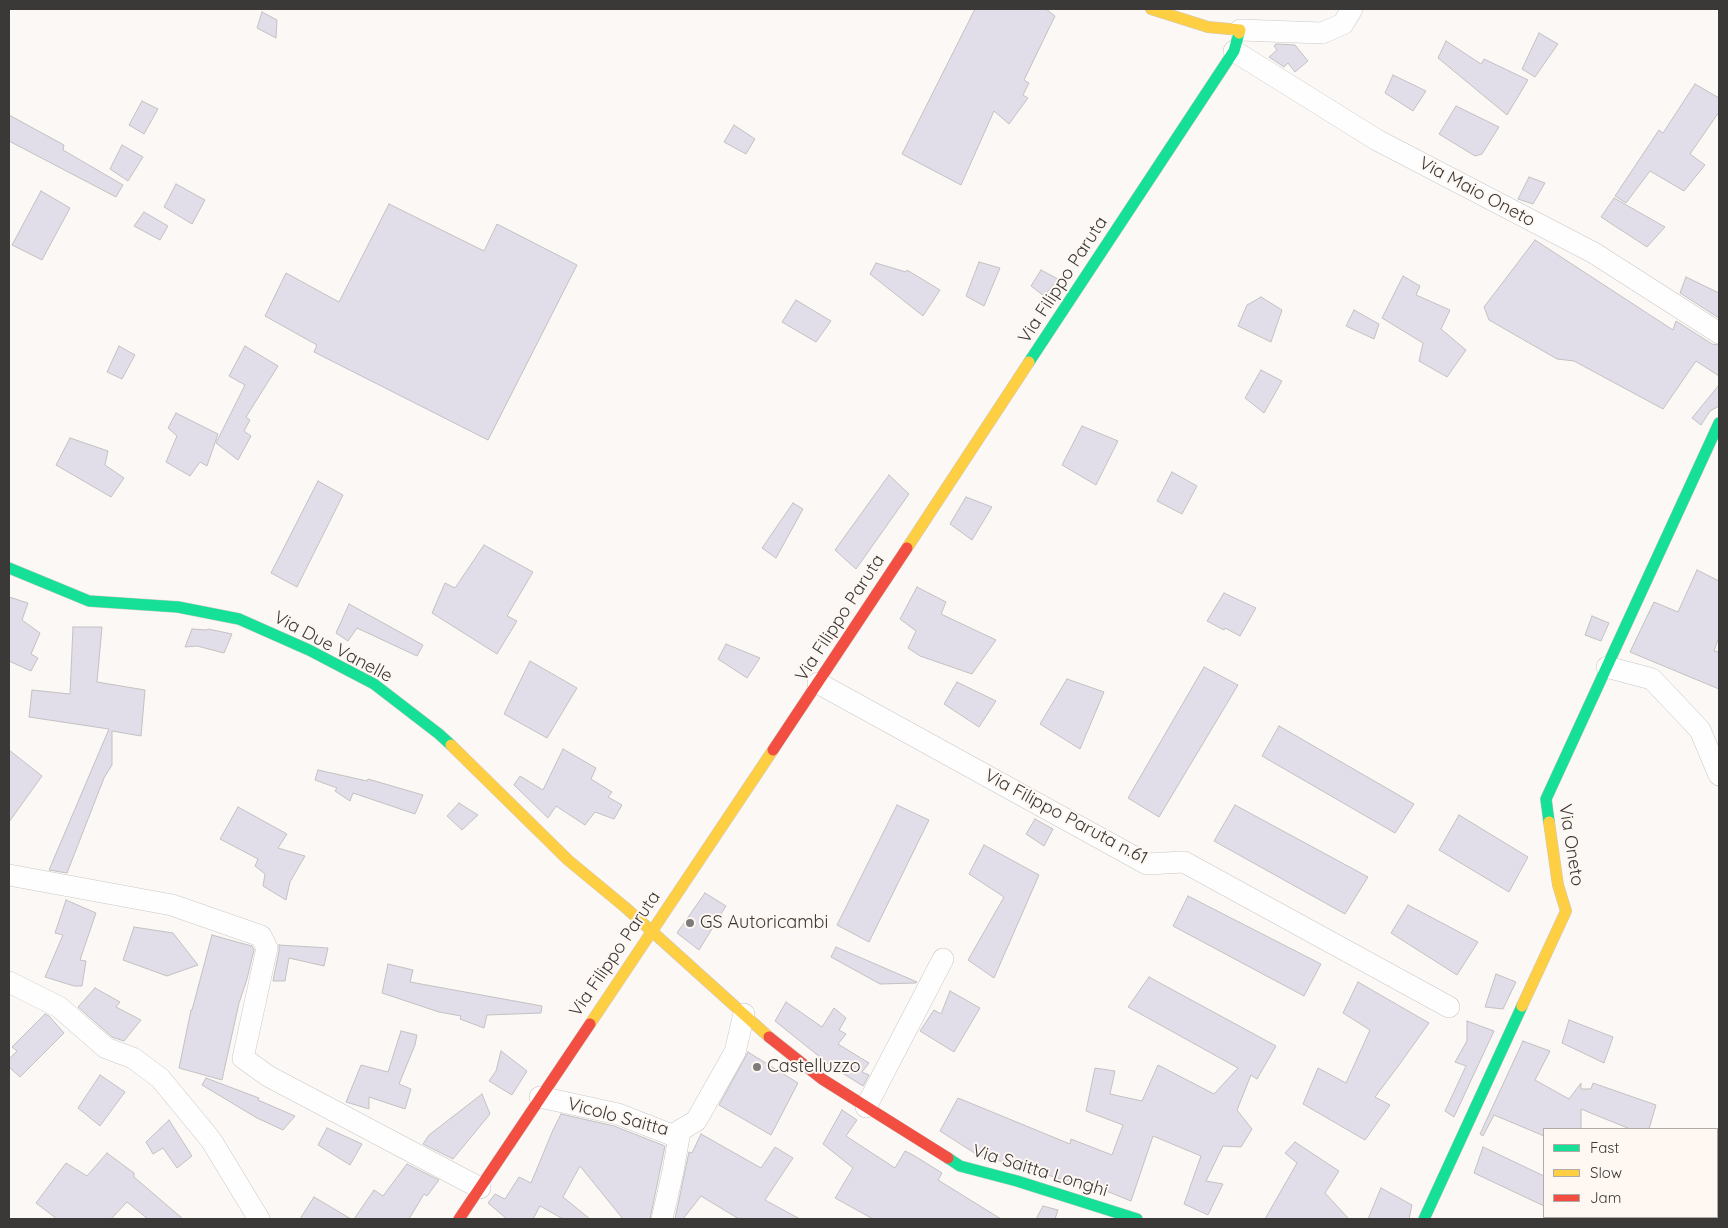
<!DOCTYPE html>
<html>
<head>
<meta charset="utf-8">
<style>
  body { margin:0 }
  #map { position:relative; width:1728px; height:1228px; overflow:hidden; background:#fbf8f5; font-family:Quicksand,sans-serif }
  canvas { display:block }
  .frame { position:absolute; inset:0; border:10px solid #3b3937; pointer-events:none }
  .legend { position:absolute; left:1543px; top:1128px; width:175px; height:90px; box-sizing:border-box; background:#fef7f2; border:1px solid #b0aba7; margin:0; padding:6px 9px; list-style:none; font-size:15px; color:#3b3937 }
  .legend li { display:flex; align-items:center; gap:10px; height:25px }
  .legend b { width:25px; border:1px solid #b0aba7 }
</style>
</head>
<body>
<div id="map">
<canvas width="1728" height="1228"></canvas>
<div class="frame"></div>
<ul class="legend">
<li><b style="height:6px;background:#16e098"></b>Fast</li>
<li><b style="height:6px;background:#ffcf43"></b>Slow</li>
<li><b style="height:6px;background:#f24e42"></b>Jam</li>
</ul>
</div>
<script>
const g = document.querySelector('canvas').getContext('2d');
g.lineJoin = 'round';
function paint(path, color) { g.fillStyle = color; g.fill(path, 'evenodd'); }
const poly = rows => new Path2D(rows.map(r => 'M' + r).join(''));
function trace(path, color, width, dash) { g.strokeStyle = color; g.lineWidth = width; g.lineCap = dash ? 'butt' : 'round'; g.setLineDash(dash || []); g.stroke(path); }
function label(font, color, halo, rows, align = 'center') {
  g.font = font + ' Quicksand,sans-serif'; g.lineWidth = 4; g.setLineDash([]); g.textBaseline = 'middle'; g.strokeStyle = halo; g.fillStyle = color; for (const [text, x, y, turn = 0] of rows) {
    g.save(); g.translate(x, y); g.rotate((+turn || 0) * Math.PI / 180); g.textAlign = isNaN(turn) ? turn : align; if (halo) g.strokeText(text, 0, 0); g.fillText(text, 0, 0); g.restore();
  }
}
const building = poly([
  [975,9,1046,9,1055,16,1024,80,1029,83,1023,95,1028,98,1009,124,994,111,961,185,902,154,975,9],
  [262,12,277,20,276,38,257,28,262,12],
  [1539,33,1558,44,1535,77,1522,69,1539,33],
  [1446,41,1481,64,1484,59,1528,80,1507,115,1438,58,1446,41],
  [1276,44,1295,45,1308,61,1295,72,1288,63,1284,67,1269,57,1277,50,1274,46,1276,44],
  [1393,75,1426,91,1413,111,1385,93,1393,75],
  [1695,84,1719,98,1719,112,1690,154,1705,165,1684,191,1650,171,1626,203,1615,196,1659,130,1663,133,1695,84],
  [142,101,158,109,144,134,129,125,142,101],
  [1456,106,1499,127,1482,154,1475,156,1439,134,1456,106],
  [9,115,64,145,63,150,123,185,116,197,9,141,9,115],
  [734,125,755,139,746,154,724,142,734,125],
  [122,145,143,157,128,181,110,169,122,145],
  [1529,177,1545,183,1533,204,1518,199,1529,177],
  [176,184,205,200,192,224,164,207,176,184],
  [41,191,70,208,42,260,12,245,41,191],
  [1614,198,1665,227,1647,247,1601,217,1614,198],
  [389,204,484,251,497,224,577,265,488,440,314,352,317,345,265,316,286,273,339,302,389,204],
  [144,212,168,226,160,240,134,226,144,212],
  [1535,240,1673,330,1676,321,1712,344,1719,345,1719,376,1696,361,1663,409,1574,361,1557,359,1489,320,1484,307,1535,240],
  [979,262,1000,268,984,306,966,296,979,262],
  [876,263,906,272,907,270,940,290,923,316,870,274,876,263],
  [1041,270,1058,279,1044,296,1031,286,1041,270],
  [1403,276,1420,286,1416,295,1450,310,1441,329,1466,350,1447,377,1419,361,1423,343,1382,318,1403,276],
  [1686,277,1719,293,1719,318,1680,293,1686,277],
  [1261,297,1282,310,1271,342,1238,326,1247,305,1261,297],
  [796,300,831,321,816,342,782,322,796,300],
  [1354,310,1379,324,1374,339,1346,326,1354,310],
  [119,346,135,355,122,379,107,372,119,346],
  [245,346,278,366,246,417,250,420,244,431,251,436,238,460,216,443,245,385,229,376,245,346],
  [1261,370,1282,381,1264,413,1245,398,1261,370],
  [1719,385,1719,406,1710,411,1701,425,1692,418,1719,385],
  [176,413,218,434,207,466,200,462,190,476,166,462,177,436,168,428,176,413],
  [1082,426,1118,441,1096,485,1062,465,1082,426],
  [70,438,108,451,105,465,124,478,111,497,56,465,70,438],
  [1172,472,1197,486,1182,514,1157,501,1172,472],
  [889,475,909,494,856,569,835,550,889,475],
  [318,481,343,495,297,587,271,573,318,481],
  [966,497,992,507,972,540,950,524,966,497],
  [793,503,803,509,776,558,762,548,793,503],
  [484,545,533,572,507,616,517,621,497,654,432,613,445,583,455,588,484,545],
  [1697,570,1719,581,1719,637,1714,651,1719,652,1719,689,1630,652,1654,602,1678,612,1697,570],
  [917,587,946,602,941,614,996,640,972,674,920,656,908,648,916,631,900,619,917,587],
  [1224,593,1256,608,1240,636,1225,628,1224,630,1207,621,1224,593],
  [9,597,28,603,22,620,40,633,31,654,38,658,31,671,9,661,9,597],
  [349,604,423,645,417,656,357,628,348,641,336,633,349,604],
  [1592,616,1609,623,1601,641,1585,635,1592,616],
  [73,627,102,627,97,682,145,690,141,736,112,731,112,765,104,778,67,873,49,870,109,729,29,717,32,690,70,694,73,627],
  [192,629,207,630,208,629,232,634,224,653,197,646,185,647,192,629],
  [726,644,760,658,747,678,718,659,726,644],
  [530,661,577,688,547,738,504,714,530,661],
  [1204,667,1238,685,1159,817,1128,798,1204,667],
  [1067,679,1104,692,1080,749,1040,724,1067,679],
  [957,682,996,701,979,727,944,704,957,682],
  [1279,726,1414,804,1395,833,1262,756,1279,726],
  [563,749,596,768,591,779,612,792,608,797,622,805,614,819,595,812,585,825,556,806,548,818,514,785,520,776,543,790,563,749],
  [9,750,42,776,9,822,9,750],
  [318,770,367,781,368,779,423,795,415,814,353,793,350,801,335,791,337,788,315,780,318,770],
  [459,803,478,815,462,830,447,816,459,803],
  [897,805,929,820,869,942,837,925,897,805],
  [1235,805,1368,877,1345,914,1214,841,1235,805],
  [238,807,287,834,278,848,305,856,290,882,286,900,263,886,265,874,255,866,258,859,220,839,238,807],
  [1459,815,1528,857,1509,892,1439,850,1459,815],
  [1035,819,1053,829,1044,846,1026,834,1035,819],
  [984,845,1039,875,994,978,968,960,1004,897,969,874,984,845],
  [705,893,726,906,699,950,677,933,705,893],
  [1188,896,1321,964,1304,996,1173,926,1188,896],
  [66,900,96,913,80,960,86,961,82,986,74,986,45,977,63,935,55,933,66,900],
  [1408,905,1478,942,1457,975,1391,933,1408,905],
  [134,927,173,933,198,965,167,976,123,960,134,927],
  [212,935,248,945,252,946,254,950,247,979,239,1003,222,1080,179,1068,191,1010,192,1010,212,935],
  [279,945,328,948,324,966,289,958,285,981,273,981,279,951,279,945],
  [836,947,917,982,916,983,880,984,831,957,836,947],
  [388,964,413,970,410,982,542,1006,541,1013,487,1015,484,1028,460,1019,461,1016,439,1012,382,993,388,964],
  [1496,974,1516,982,1503,1009,1485,1007,1496,974],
  [1149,977,1276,1046,1257,1079,1251,1075,1237,1110,1252,1129,1241,1147,1223,1146,1206,1181,1223,1184,1208,1215,1184,1204,1201,1156,1153,1136,1131,1201,1089,1184,1088,1186,1069,1179,1068,1181,976,1154,940,1131,958,1098,1070,1144,1071,1139,1112,1155,1123,1125,1086,1111,1095,1068,1115,1071,1110,1094,1142,1101,1158,1065,1214,1094,1238,1068,1128,1007,1149,977],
  [1358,982,1429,1023,1399,1065,1375,1097,1390,1105,1365,1140,1303,1104,1318,1068,1346,1083,1370,1030,1343,1013,1358,982],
  [95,988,120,1002,116,1007,141,1020,124,1041,112,1037,78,1007,95,988],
  [950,991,980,1008,954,1052,920,1031,934,1010,941,1014,950,991],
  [786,1002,822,1027,834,1008,846,1018,839,1030,846,1034,838,1044,869,1063,862,1072,869,1075,863,1086,831,1066,775,1021,786,1002],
  [45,1014,49,1016,64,1033,20,1077,9,1067,9,1059,17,1051,12,1047,45,1014],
  [1569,1020,1613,1037,1604,1063,1562,1043,1569,1020],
  [1467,1021,1494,1031,1454,1117,1445,1111,1466,1066,1455,1062,1467,1041,1467,1021],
  [401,1031,417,1035,415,1045,399,1084,411,1089,405,1109,369,1097,369,1109,346,1102,361,1065,388,1072,401,1031],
  [1523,1041,1550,1051,1535,1080,1569,1099,1581,1083,1581,1089,1591,1089,1593,1083,1656,1105,1649,1129,1630,1129,1581,1109,1581,1129,1544,1129,1544,1136,1494,1115,1483,1136,1480,1134,1523,1041],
  [501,1051,527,1071,512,1095,489,1081,496,1071,501,1051],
  [748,1052,798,1083,771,1135,719,1105,748,1052],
  [100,1075,125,1092,100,1126,78,1108,100,1075],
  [206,1078,259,1098,258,1100,295,1116,283,1130,257,1118,202,1085,206,1078],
  [482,1094,490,1114,453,1159,423,1144,429,1135,482,1094],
  [842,1110,857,1120,846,1136,895,1168,905,1151,913,1155,942,1173,938,1180,1001,1219,873,1219,835,1198,853,1168,823,1144,842,1110],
  [561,1114,614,1126,665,1146,650,1219,623,1219,580,1166,563,1197,590,1219,563,1219,540,1206,533,1219,507,1219,488,1203,495,1194,505,1199,519,1177,531,1183,553,1130,561,1114],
  [169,1120,192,1156,177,1168,163,1148,153,1154,146,1142,169,1120],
  [327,1128,362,1144,350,1165,318,1145,327,1128],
  [701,1134,761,1168,775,1147,793,1158,765,1200,800,1219,739,1219,701,1196,683,1219,675,1219,689,1152,692,1153,701,1134],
  [1295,1142,1339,1171,1325,1193,1349,1219,1265,1219,1297,1163,1285,1153,1295,1142],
  [1483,1147,1544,1176,1544,1206,1474,1173,1483,1147],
  [107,1153,134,1173,134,1177,183,1219,148,1219,127,1202,111,1219,57,1219,36,1203,66,1163,87,1176,107,1153],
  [407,1164,439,1180,427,1196,424,1194,409,1219,354,1219,374,1190,383,1196,407,1164],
  [1381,1188,1412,1205,1409,1219,1368,1219,1381,1188],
  [314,1197,351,1219,300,1219,314,1197],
  [1043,1206,1058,1210,1055,1219,1036,1219,1043,1206]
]);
paint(building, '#e1dde9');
trace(building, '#c3c1c1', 1);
const street = poly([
  [1240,30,1322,33,1343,24,1352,9],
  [1234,51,1377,140,1594,253,1719,333],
  [1607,667,1652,679,1700,730,1719,775],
  [818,683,1147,864,1184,862,1449,1007],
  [9,875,172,905,261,936,267,948,243,1058,268,1076,480,1188],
  [9,982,59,1007,106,1048,133,1058,160,1078,211,1140,259,1219],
  [540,1097,618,1114,672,1135,696,1121,735,1052,744,1014],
  [866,1107,943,959],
  [662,1219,673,1171,680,1131]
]);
const fast = poly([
  [1029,362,1234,51,1239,33],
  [9,568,89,601,178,607,239,619,309,650,374,684,439,734,451,745],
  [1549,822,1546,799,1719,423],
  [948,1158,960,1166,1017,1181,1137,1219],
  [1424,1219,1522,1006]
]);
const slow = poly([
  [1151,9,1208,27,1240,30,1239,33],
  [907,548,1029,362],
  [451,745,568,860,626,908,769,1037],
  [1522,1006,1566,911,1558,885,1549,822],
  [590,1024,773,750]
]);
const jam = poly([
  [773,750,907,548],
  [769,1037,822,1079,948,1158],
  [459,1219,590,1024]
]);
trace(street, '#cac8c6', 22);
trace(fast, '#cac8c6', 12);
trace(slow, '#cac8c6', 12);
trace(jam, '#cac8c6', 12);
trace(street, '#fefefe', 21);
trace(fast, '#16e098', 11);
trace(slow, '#ffcf43', 11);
trace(jam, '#f24e42', 11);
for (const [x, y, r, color] of [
  [690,923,5,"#7e7c7a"],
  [757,1067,5,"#7e7c7a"]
]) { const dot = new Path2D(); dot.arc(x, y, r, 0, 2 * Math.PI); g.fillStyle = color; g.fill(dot); trace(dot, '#fef7f2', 2); }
label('18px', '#3b3937', '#fef7f2', [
  ["Via Maio Oneto",1477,192,28],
  ["Via Filippo Paruta",1063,280,-57],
  ["Via Filippo Paruta",840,618,-57],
  ["Via Due Vanelle",333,647,28],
  ["Via Filippo Paruta n.61",1066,817,28],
  ["Via Oneto",1571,845,81],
  ["Via Filippo Paruta",615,954,-56],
  ["Vicolo Saitta",618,1117,15],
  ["Via Saitta Longhi",1040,1171,17]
]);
label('18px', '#3b3937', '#fef7f2', [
  ["GS Autoricambi",700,923],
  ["Castelluzzo",767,1067]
], 'left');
</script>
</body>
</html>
